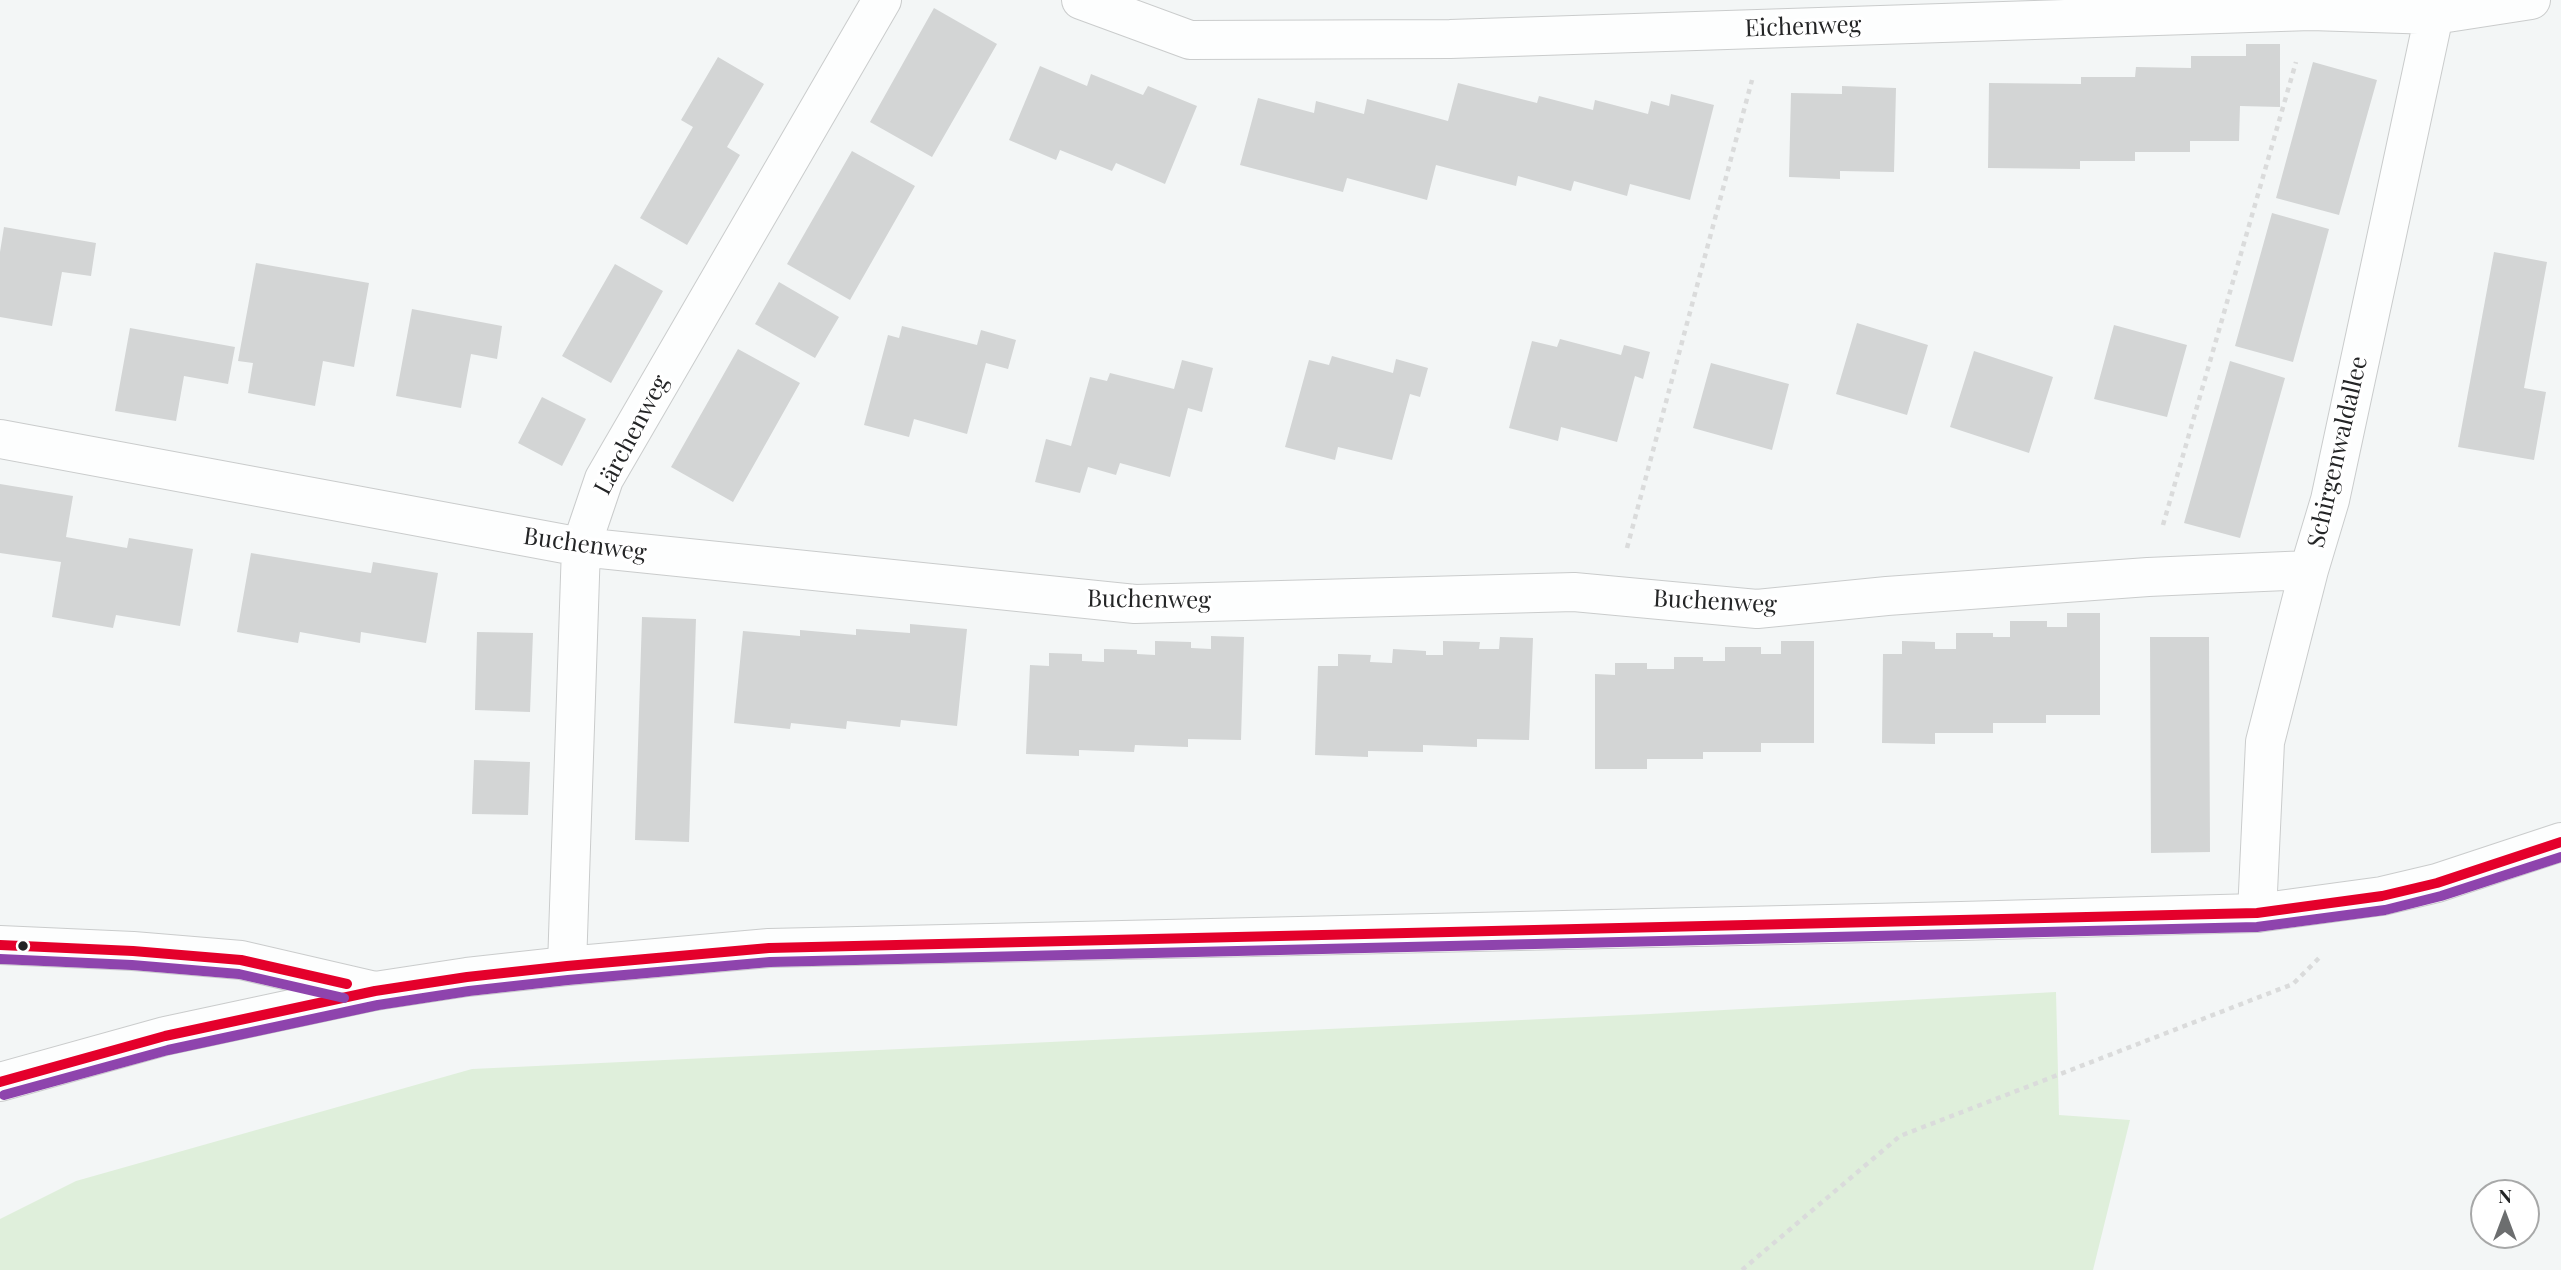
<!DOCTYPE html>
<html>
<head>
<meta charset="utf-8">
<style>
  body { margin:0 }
  #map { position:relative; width:2561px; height:1270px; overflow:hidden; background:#f3f6f6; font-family:"Playfair Display",serif }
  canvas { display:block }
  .north { position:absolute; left:2470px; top:1179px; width:70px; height:70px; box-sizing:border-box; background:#fff; border:2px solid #a7a8a8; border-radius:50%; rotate:0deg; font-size:19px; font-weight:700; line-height:28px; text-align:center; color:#242526 }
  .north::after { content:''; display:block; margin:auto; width:24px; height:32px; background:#6c6e6f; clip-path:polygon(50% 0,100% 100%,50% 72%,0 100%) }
</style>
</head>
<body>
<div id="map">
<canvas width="2561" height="1270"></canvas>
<div class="north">N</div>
</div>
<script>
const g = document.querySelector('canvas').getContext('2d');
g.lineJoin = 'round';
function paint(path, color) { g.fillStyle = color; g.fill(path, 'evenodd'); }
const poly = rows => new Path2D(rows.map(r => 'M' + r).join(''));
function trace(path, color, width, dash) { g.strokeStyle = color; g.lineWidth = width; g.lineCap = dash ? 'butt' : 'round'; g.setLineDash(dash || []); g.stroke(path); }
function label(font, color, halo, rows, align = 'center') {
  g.font = font + ' "Playfair Display",serif'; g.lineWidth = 7; g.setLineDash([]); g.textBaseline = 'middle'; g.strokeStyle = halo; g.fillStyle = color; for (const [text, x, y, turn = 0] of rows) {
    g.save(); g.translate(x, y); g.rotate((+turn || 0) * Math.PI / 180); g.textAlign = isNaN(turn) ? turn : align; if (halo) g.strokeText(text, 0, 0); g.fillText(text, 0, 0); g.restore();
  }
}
paint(poly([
  [2056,992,2059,1115,2130,1120,2093,1270,0,1270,0,1219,76,1181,472,1069,1650,1014]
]), '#dfefdb');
paint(poly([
  [934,8,997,44,932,157,870,122],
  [2246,44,2280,44,2280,107,2240,106,2239,141,2190,141,2190,152,2135,152,2135,161,2080,161,2080,169,1988,168,1989,83,2081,84,2081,77,2135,77,2136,67,2191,68,2191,56,2246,56],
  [718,57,764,84,727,147,740,155,687,245,640,218,693,127,681,120],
  [2313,62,2377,80,2339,215,2276,198],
  [1040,66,1087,86,1091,74,1143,95,1148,86,1197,106,1165,184,1116,163,1112,171,1060,150,1056,160,1009,140],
  [1458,83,1537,103,1539,96,1593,110,1595,100,1648,114,1651,101,1669,106,1671,94,1714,105,1690,200,1630,184,1627,196,1574,181,1571,191,1518,176,1516,186,1436,165,1427,200,1347,178,1343,192,1240,165,1258,98,1314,113,1316,101,1364,114,1367,99,1448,121],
  [1842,86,1896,88,1894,172,1840,171,1840,179,1789,177,1791,93,1842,94],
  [852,151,915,186,850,300,787,264],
  [2272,213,2329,229,2293,362,2235,346],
  [4,227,96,243,91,276,62,272,52,326,0,317,0,252],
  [2494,252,2547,262,2524,388,2546,392,2534,460,2458,447],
  [256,263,369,283,354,367,323,361,315,406,248,393,253,363,238,361],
  [615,264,663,291,611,383,562,356],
  [779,282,839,317,815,358,755,324],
  [412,309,502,326,497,359,471,354,461,408,396,396],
  [1857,323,1928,345,1907,415,1836,394],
  [2114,325,2187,345,2167,417,2094,399],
  [902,326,977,345,981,330,1016,340,1008,369,986,363,967,434,914,419,909,437,864,425,888,335,899,338],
  [130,328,235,347,228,384,184,376,176,421,115,411],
  [1560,339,1621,355,1624,345,1650,352,1643,379,1635,376,1617,442,1561,427,1558,441,1509,428,1532,341,1557,347],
  [738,349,800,383,733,502,671,467],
  [1974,351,2053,377,2029,453,1950,427],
  [1332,356,1393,373,1396,359,1428,368,1420,397,1410,394,1392,460,1338,447,1335,460,1285,447,1309,360,1329,365],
  [1182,360,1213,368,1202,412,1188,408,1170,477,1120,463,1116,475,1088,467,1080,493,1035,482,1046,439,1071,446,1090,377,1107,381,1110,373,1174,389],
  [2230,361,2285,378,2240,538,2184,523],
  [1711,363,1789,384,1772,450,1693,428],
  [542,397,586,419,562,466,518,443],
  [0,484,73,496,66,537,127,548,129,538,193,549,180,626,116,615,113,628,52,617,61,562,0,553],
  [251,553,371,573,373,562,438,573,426,643,361,632,360,643,300,632,298,643,237,632],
  [2067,613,2100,613,2100,715,2046,715,2046,723,1993,723,1993,733,1935,733,1935,744,1882,743,1883,654,1902,654,1902,641,1935,642,1935,649,1956,649,1956,633,1993,633,1993,637,2010,637,2010,621,2047,621,2047,627,2067,627],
  [642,617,696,619,689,842,635,840],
  [910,624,967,629,957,726,901,720,900,727,847,721,846,729,791,723,790,729,734,723,743,631,800,636,800,630,856,635,856,629,910,633],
  [477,632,533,633,530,712,475,710],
  [1211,636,1244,637,1241,740,1188,739,1188,747,1135,745,1134,752,1079,750,1079,756,1026,754,1030,665,1049,666,1049,653,1082,654,1082,661,1104,662,1104,649,1137,650,1137,654,1155,655,1155,641,1191,642,1191,648,1211,649],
  [1500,637,1533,638,1529,740,1477,739,1477,747,1423,745,1423,752,1368,751,1368,757,1315,755,1318,666,1338,666,1338,654,1371,655,1370,662,1392,663,1393,649,1426,651,1426,655,1443,655,1443,641,1480,642,1479,649,1499,649],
  [2150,637,2209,637,2210,852,2151,853],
  [1781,641,1814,641,1814,743,1761,743,1761,752,1703,752,1703,759,1647,759,1647,769,1595,769,1595,674,1615,675,1615,663,1647,663,1647,669,1674,669,1674,657,1703,657,1703,661,1725,661,1725,647,1761,647,1761,654,1781,654],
  [474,760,530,762,528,815,472,814]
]), '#d3d5d5');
const minor = poly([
  [1081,0,1190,40,1450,39,2311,11,2434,15,2531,0],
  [0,439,581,547,1135,604,1574,592,1757,609,1887,596,2148,577,2309,570],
  [2257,913,2265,742,2309,570,2330,500,2434,15,2417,0],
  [0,945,133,951,241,960,375,991],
  [567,966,581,547,604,479,882,0]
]);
const major = poly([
  [0,1082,165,1036,375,991,467,977,567,966,769,948,1961,921,2257,913,2382,896,2437,883,2561,842]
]);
trace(minor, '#cacccc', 40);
trace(major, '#cacccc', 40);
trace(poly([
  [2163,525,2296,62],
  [1627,548,1752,80],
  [1742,1270,1900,1136,2293,984,2322,955]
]), '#dadbdb', 4.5, [5, 5]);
trace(minor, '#fdfefe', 38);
trace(major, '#fdfefe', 38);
trace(poly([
  [0,945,133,951,241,960,347,984],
  [0,1082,165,1036,375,991,467,977,567,966,769,948,2257,913,2382,896,2437,883,2561,842]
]), '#e4002b', 10);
trace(poly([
  [0,959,132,965,239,974,344,998],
  [4,1095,168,1050,378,1005,469,991,568,980,770,962,2257,927,2385,910,2441,896,2561,857]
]), '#8e44ad', 10);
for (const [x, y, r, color] of [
  [23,946,6,"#242526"]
]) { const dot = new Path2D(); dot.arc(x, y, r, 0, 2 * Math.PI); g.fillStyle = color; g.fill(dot); trace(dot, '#fff', 2.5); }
label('24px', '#242526', '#fff', [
  ["Eichenweg",1803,27,-2],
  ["Lärchenweg",632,435,-62],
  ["Schirgenwaldallee",2338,452,-77],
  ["Buchenweg",585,545,8],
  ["Buchenweg",1149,600,1],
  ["Buchenweg",1715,602,3]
]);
</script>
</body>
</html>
